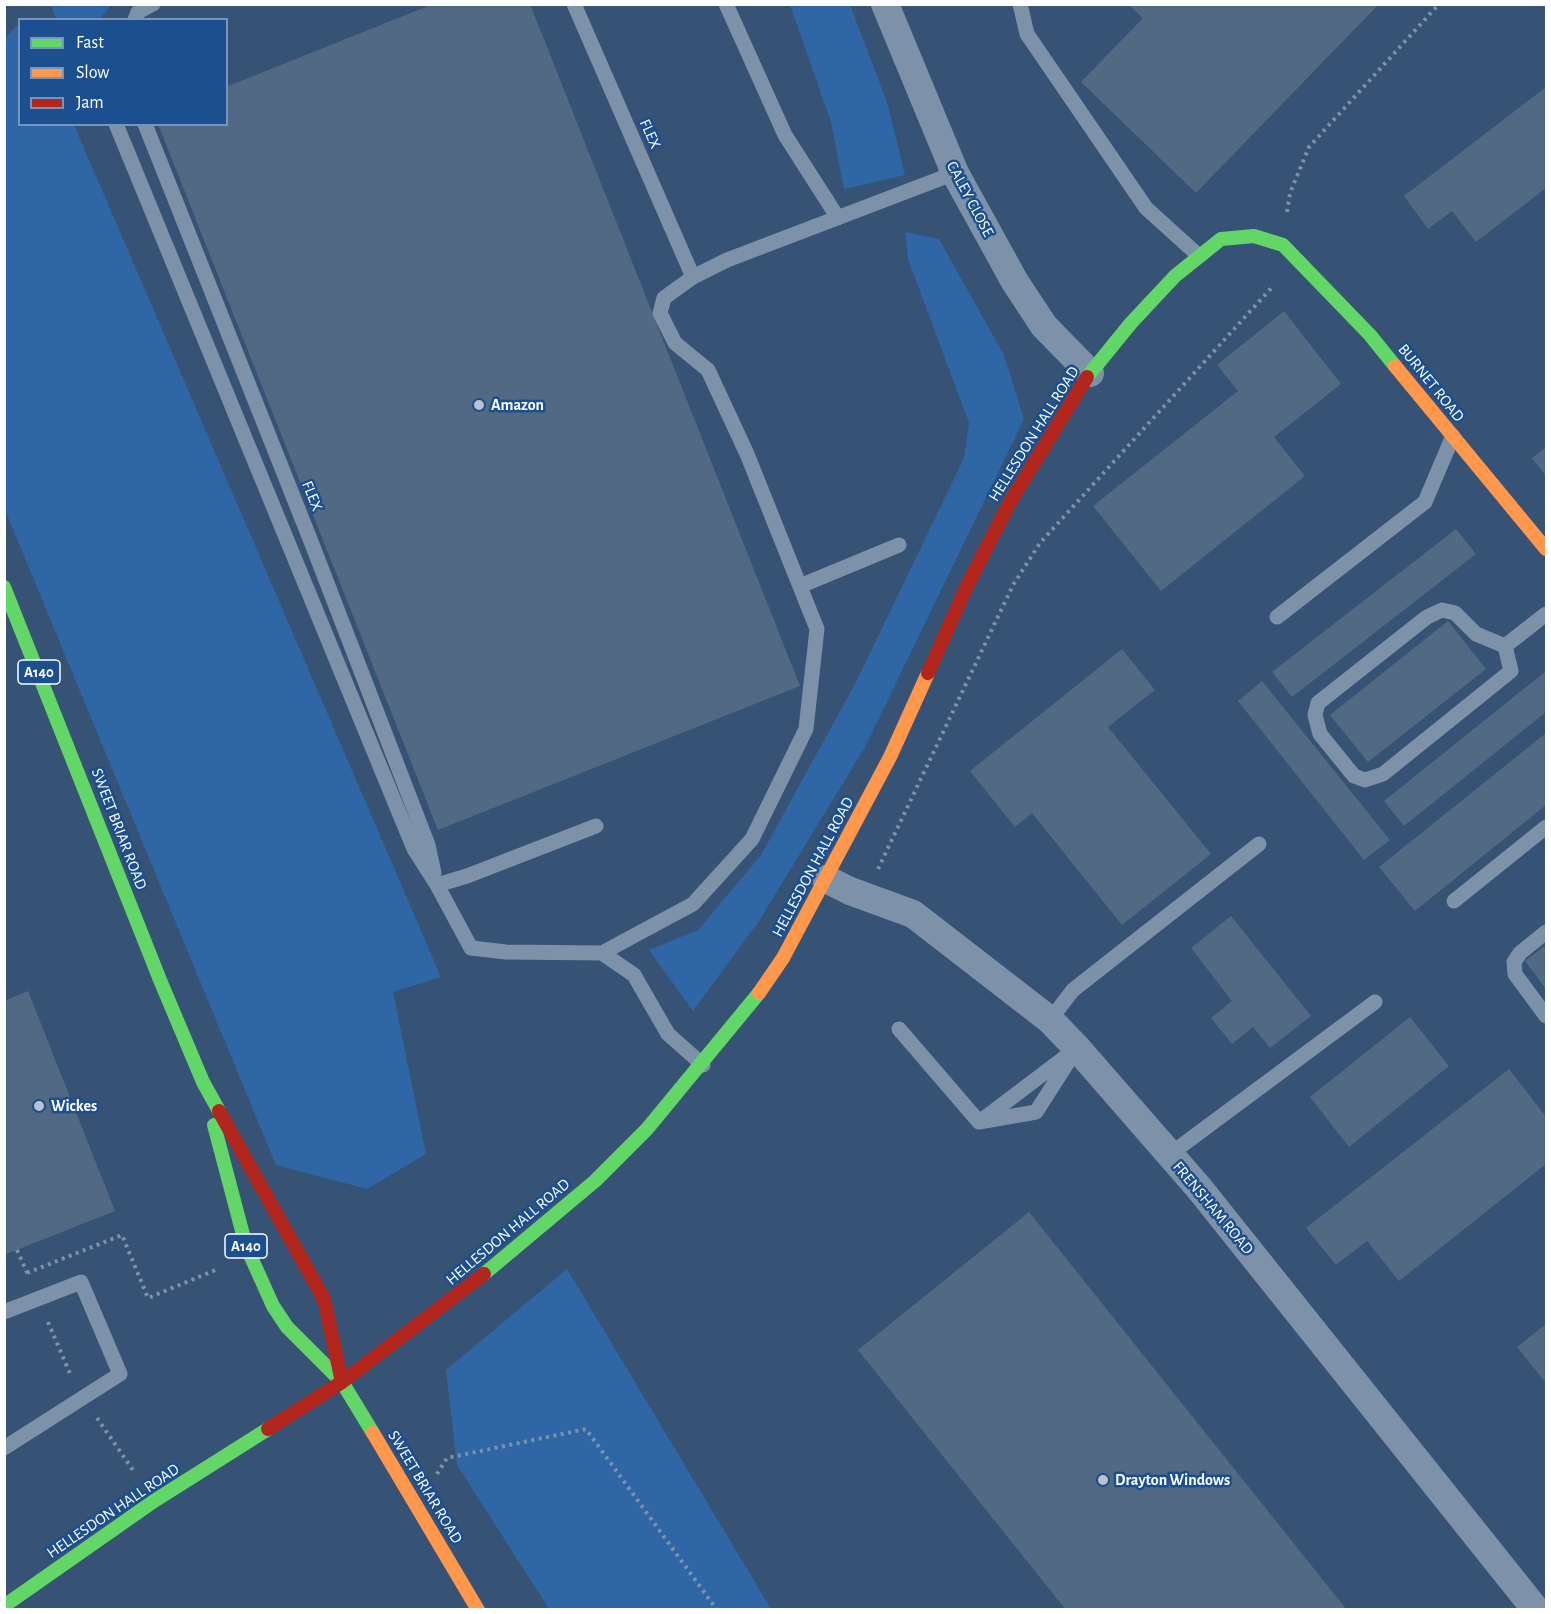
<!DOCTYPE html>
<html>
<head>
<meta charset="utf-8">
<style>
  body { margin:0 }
  #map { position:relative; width:1551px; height:1614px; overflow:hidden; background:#365274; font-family:"Alegreya Sans",sans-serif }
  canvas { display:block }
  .frame { position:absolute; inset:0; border:6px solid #fff; pointer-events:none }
  .legend { position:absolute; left:18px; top:18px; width:210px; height:108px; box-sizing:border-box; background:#1b4f8f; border:2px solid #7695bc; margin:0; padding:8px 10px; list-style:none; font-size:18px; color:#fff }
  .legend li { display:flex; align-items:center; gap:12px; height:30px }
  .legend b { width:30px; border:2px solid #7695bc }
</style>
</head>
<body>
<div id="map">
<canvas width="1551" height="1614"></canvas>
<div class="frame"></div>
<ul class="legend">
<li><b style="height:8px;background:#63d668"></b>Fast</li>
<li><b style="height:8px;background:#ff974d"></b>Slow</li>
<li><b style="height:8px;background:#b3261e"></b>Jam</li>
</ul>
</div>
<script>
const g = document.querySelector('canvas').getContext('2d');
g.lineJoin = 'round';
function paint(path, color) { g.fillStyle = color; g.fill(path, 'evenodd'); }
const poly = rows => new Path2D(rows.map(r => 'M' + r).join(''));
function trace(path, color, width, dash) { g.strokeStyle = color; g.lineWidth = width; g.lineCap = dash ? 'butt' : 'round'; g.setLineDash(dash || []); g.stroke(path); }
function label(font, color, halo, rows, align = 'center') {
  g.font = font + ' "Alegreya Sans",sans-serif'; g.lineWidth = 5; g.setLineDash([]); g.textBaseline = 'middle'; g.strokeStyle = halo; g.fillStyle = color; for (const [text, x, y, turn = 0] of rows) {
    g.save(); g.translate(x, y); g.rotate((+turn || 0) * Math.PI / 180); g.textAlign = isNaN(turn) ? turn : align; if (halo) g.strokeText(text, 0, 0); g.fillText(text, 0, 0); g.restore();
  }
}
paint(poly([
  [51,5,51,4,111,5,99,20,56,19],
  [790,5,850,5,887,102,905,175,844,189,831,122],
  [19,24,20,124,74,125,441,977,393,992,426,1154,367,1189,276,1165,5,510,4,38],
  [905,232,939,239,1004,355,1024,419,865,747,759,921,693,1011,649,950,698,930,761,855,856,682,964,458,969,423,908,259],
  [567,1269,771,1609,549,1609,457,1465,446,1370]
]), '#2f66a5');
paint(poly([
  [433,4,530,4,800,686,438,830,158,124,226,124,226,87],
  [1128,4,1379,4,1196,193,1081,82,1143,18],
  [1546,87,1546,188,1476,242,1452,211,1428,229,1404,196],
  [1284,311,1341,384,1274,437,1305,476,1161,591,1093,506,1238,391,1217,365],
  [1546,447,1546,476,1532,458],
  [1456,529,1476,554,1292,697,1272,672],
  [1448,621,1486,669,1368,762,1330,715],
  [1122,649,1155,690,1108,727,1211,854,1122,925,1032,813,1015,827,970,771],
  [1546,671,1546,712,1404,826,1384,801],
  [1262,681,1390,840,1364,860,1238,701],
  [1546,733,1546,805,1415,911,1379,867],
  [1231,916,1311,1016,1270,1048,1253,1027,1232,1044,1211,1018,1232,1001,1191,948],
  [1546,945,1546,989,1525,961],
  [28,991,115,1211,4,1255,4,1001],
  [1410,1017,1449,1066,1349,1147,1310,1097],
  [1509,1069,1546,1117,1546,1164,1399,1281,1367,1241,1336,1265,1306,1228],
  [1029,1212,1347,1610,1066,1610,858,1350],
  [1546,1324,1546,1383,1517,1347]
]), '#526984');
trace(poly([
  [1287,212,1290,193,1309,147,1439,4],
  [878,869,1013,585,1040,543,1274,285],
  [17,1250,29,1277],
  [27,1273,122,1235,148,1298,218,1269],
  [48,1322,71,1376],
  [97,1418,135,1473],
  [437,1474,447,1458,586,1429,717,1610]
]), '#7d92a8', 4, [3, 4.5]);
trace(poly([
  [574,4,693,277],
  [726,4,785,135,838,218],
  [1020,4,1027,34,1146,208,1199,256],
  [135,20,138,12,153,4],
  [116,124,414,849,437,885,471,948,506,952,602,953,693,904,752,839,806,729,817,629,747,454,708,370,675,343,660,313,664,298,693,277,727,260,955,173],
  [145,124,312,544,428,845,434,873],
  [800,586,899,545],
  [1442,610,1455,613,1476,634,1505,646,1511,671,1383,774,1365,780,1354,776,1320,734,1315,715,1318,703,1427,617,1442,610],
  [1277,617,1425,502,1453,436],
  [1505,646,1546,614],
  [437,885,467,876,596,826],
  [1454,901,1546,827],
  [1546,932,1520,953,1514,962,1515,974,1546,1016],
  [602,953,634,975,668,1034,703,1065],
  [1050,1020,1073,990,1259,844],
  [899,1029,979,1122],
  [982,1120,1068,1055],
  [979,1122,1036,1112,1077,1048],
  [1169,1155,1375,1002],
  [4,1312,81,1282,120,1374,4,1448]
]), '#7d92a8', 15);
trace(poly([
  [885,4,955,173,1015,282,1044,326,1090,373],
  [826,879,850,891,913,914,1050,1020,1077,1048,1199,1188,1536,1610]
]), '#7d92a8', 28);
trace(poly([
  [1087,377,1131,323,1175,276,1221,239,1254,236,1283,245,1370,335,1395,366],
  [4,587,160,980,203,1082,219,1111],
  [214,1125,246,1246,273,1306,287,1327,342,1382,373,1433],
  [484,1274,595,1181,647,1129,759,993],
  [4,1606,154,1501,268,1429]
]), '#63d668', 14);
trace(poly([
  [1395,366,1546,549],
  [759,993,783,958,890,757,928,673],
  [373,1433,478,1610]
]), '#ff974d', 14);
trace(poly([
  [928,673,966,588,1010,502,1087,377],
  [219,1111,324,1299,342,1382],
  [268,1429,342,1382,484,1274]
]), '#b3261e', 14);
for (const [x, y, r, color] of [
  [479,405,6,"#b9c2ce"],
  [39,1106,6,"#b9c2ce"],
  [1103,1480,6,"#b9c2ce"]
]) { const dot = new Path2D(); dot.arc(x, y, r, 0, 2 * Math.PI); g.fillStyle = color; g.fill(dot); trace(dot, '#1b4f8f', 2); }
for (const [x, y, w] of [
  [39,672,42],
  [246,1246,42]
]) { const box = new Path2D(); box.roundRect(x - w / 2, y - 12, w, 24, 4.5); g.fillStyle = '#1b4f8f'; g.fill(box); trace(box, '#fff', 1.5); }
label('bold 15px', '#fff', null, [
  ["A140",39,672],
  ["A140",246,1246]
]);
label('16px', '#fff', '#1b4f8f', [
  ["FLEX",650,134,66],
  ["CALEY CLOSE",970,199,62],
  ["BURNET ROAD",1431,383,51],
  ["HELLESDON HALL ROAD",1034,434,-58],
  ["FLEX",312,496,68],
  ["SWEET BRIAR ROAD",119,829,69],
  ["HELLESDON HALL ROAD",813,867,-62],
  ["FRENSHAM ROAD",1213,1208,50],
  ["HELLESDON HALL ROAD",508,1232,-40],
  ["SWEET BRIAR ROAD",425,1487,59],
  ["HELLESDON HALL ROAD",113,1511,-34]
]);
label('bold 16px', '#fff', '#1b4f8f', [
  ["Amazon",491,405],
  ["Wickes",51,1106],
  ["Drayton Windows",1115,1480]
], 'left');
</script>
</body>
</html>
